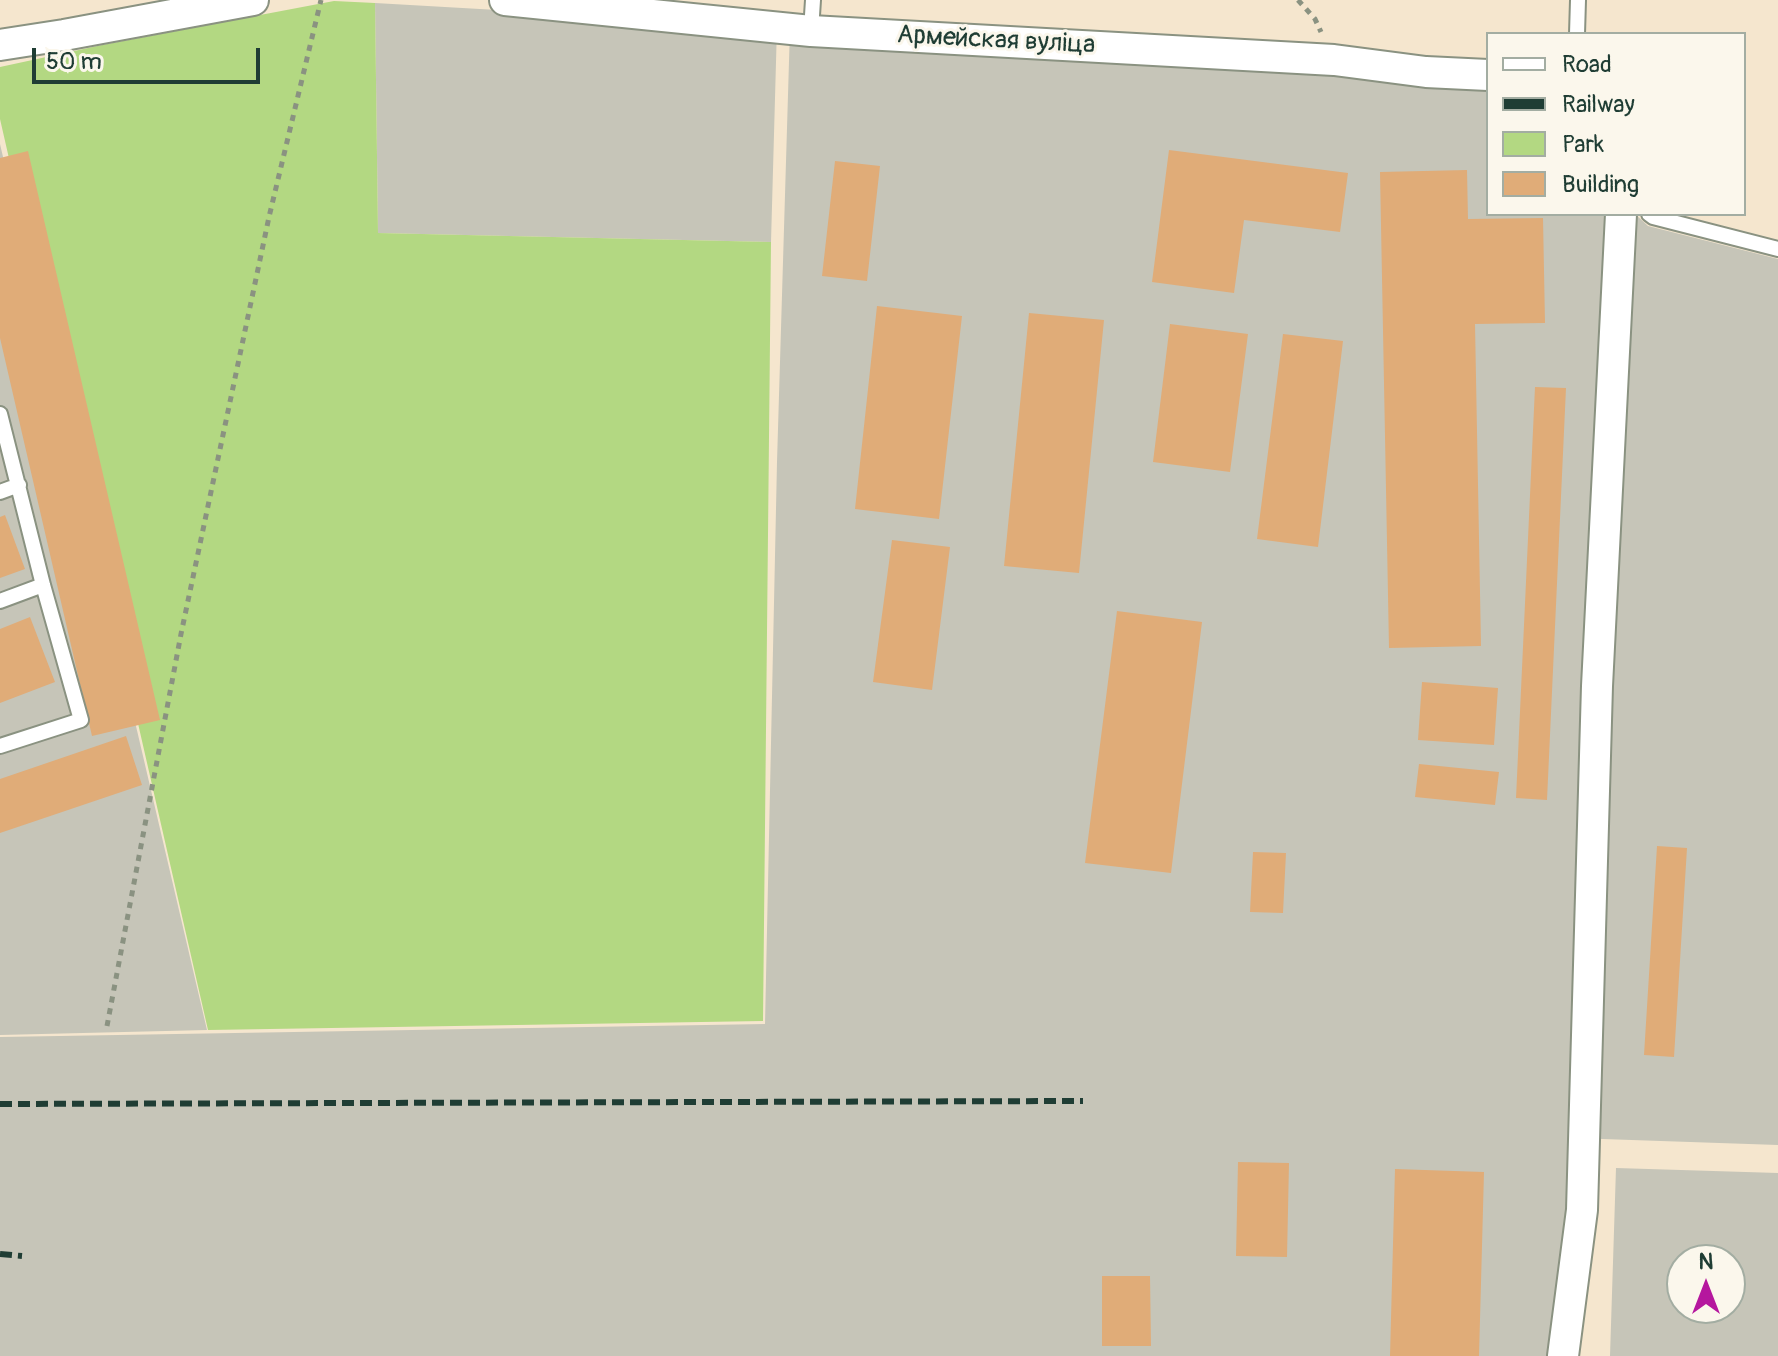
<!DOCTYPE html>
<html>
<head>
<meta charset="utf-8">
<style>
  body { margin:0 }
  #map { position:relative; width:1778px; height:1356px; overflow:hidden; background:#f5e6ce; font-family:Pangolin,sans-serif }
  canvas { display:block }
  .legend { position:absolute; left:1486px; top:32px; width:260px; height:184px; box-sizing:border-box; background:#fbf7ec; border:2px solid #a3ada2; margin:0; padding:10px 14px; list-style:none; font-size:24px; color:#1f3d34 }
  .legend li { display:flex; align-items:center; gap:16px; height:40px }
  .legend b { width:40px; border:2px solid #a3ada2 }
  .north { position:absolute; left:1666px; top:1244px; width:80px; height:80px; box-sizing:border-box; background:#fbf7ec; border:2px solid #a3ada2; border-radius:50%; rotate:0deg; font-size:22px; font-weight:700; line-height:32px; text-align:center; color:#1f3d34 }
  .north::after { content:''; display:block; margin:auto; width:28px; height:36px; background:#b5179e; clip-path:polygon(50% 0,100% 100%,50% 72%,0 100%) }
  .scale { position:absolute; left:32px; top:48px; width:228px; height:36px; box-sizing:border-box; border:4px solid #1f3d34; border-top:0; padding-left:10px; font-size:24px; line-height:28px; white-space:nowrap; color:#1f3d34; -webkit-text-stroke:6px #fbf7ec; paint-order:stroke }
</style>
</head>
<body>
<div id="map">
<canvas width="1778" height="1356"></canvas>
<ul class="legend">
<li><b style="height:10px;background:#fff"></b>Road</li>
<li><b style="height:10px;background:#1f3d34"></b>Railway</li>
<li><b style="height:22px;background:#b3d882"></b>Park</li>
<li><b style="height:22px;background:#e0ac78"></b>Building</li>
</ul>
<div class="north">N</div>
<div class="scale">50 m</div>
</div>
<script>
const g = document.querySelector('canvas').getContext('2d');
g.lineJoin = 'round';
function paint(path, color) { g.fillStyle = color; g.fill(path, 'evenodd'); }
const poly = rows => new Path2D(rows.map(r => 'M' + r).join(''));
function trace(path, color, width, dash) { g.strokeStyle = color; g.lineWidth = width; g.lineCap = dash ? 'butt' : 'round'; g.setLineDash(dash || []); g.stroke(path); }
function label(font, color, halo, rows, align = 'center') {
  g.font = font + ' Pangolin,sans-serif'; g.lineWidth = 6; g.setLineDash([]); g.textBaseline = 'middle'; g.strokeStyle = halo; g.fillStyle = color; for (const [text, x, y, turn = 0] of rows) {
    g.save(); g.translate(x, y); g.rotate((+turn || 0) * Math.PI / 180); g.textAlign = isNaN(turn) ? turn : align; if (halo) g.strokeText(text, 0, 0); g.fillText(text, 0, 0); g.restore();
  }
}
paint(poly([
  [375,3,777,26,771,242,378,233],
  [790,28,1488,84,1488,214,1635,214,1648,226,1778,259,1778,1145,1573,1138,1550,1356,0,1356,0,1037,765,1024,777,462],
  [0,144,207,1030,0,1035],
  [1616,1168,1778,1173,1778,1356,1610,1356],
  [1730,1260,1730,1308,1682,1308,1682,1260]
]), '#c6c5b8');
paint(poly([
  [334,1,375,3,378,233,771,242,763,1021,208,1030,0,119,0,67,102,45]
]), '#b3d882');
paint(poly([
  [1169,150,1348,173,1340,232,1244,220,1234,293,1152,282],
  [28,151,160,720,92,736,0,338,0,158],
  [835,161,880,166,867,281,822,276],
  [1467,170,1468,219,1543,218,1545,323,1475,324,1481,646,1389,648,1380,172],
  [877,306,962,316,939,519,855,509],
  [1029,313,1104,320,1079,573,1004,566],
  [1170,324,1248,334,1230,472,1153,462],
  [1283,334,1343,341,1318,547,1257,539],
  [1535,387,1566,388,1547,800,1516,798],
  [5,515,25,569,0,578,0,517],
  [892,540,950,547,932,690,873,682],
  [1117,611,1202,622,1171,873,1085,863],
  [30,617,55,682,0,703,0,629],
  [1422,682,1498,688,1494,745,1418,740],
  [126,736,142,785,0,833,0,779],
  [1419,764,1499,772,1495,805,1415,797],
  [1657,846,1687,848,1674,1057,1644,1055],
  [1253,852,1286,853,1283,913,1250,912],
  [1238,1162,1289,1163,1287,1257,1236,1256],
  [1395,1169,1484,1172,1479,1356,1390,1356],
  [1102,1276,1150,1276,1151,1346,1102,1346]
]), '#e0ac78');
const service = poly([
  [811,31,813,0],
  [1577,34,1578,0],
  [1649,214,1653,217,1778,249],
  [0,414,43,585,81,720,0,746],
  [0,492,19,485],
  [0,601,43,585]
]);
const minor = poly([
  [505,0,811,31,1334,60,1426,72,1488,75],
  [0,45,64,35,253,0],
  [1563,1356,1582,1210,1597,686,1621,214]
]);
trace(service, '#8a9281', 18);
trace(minor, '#8a9281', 34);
trace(poly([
  [1298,0,1315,19,1321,32],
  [107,1026,181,634,269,217,321,0]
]), '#8a9281', 5, [6, 6]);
trace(service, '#fff', 14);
trace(minor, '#fff', 30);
trace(poly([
  [0,1104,1083,1101],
  [0,1254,22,1256]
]), '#1f3d34', 6, [12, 6]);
label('26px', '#1f3d34', '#fbf7ec', [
  ["Армейская вуліца",996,41,3]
]);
</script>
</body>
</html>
